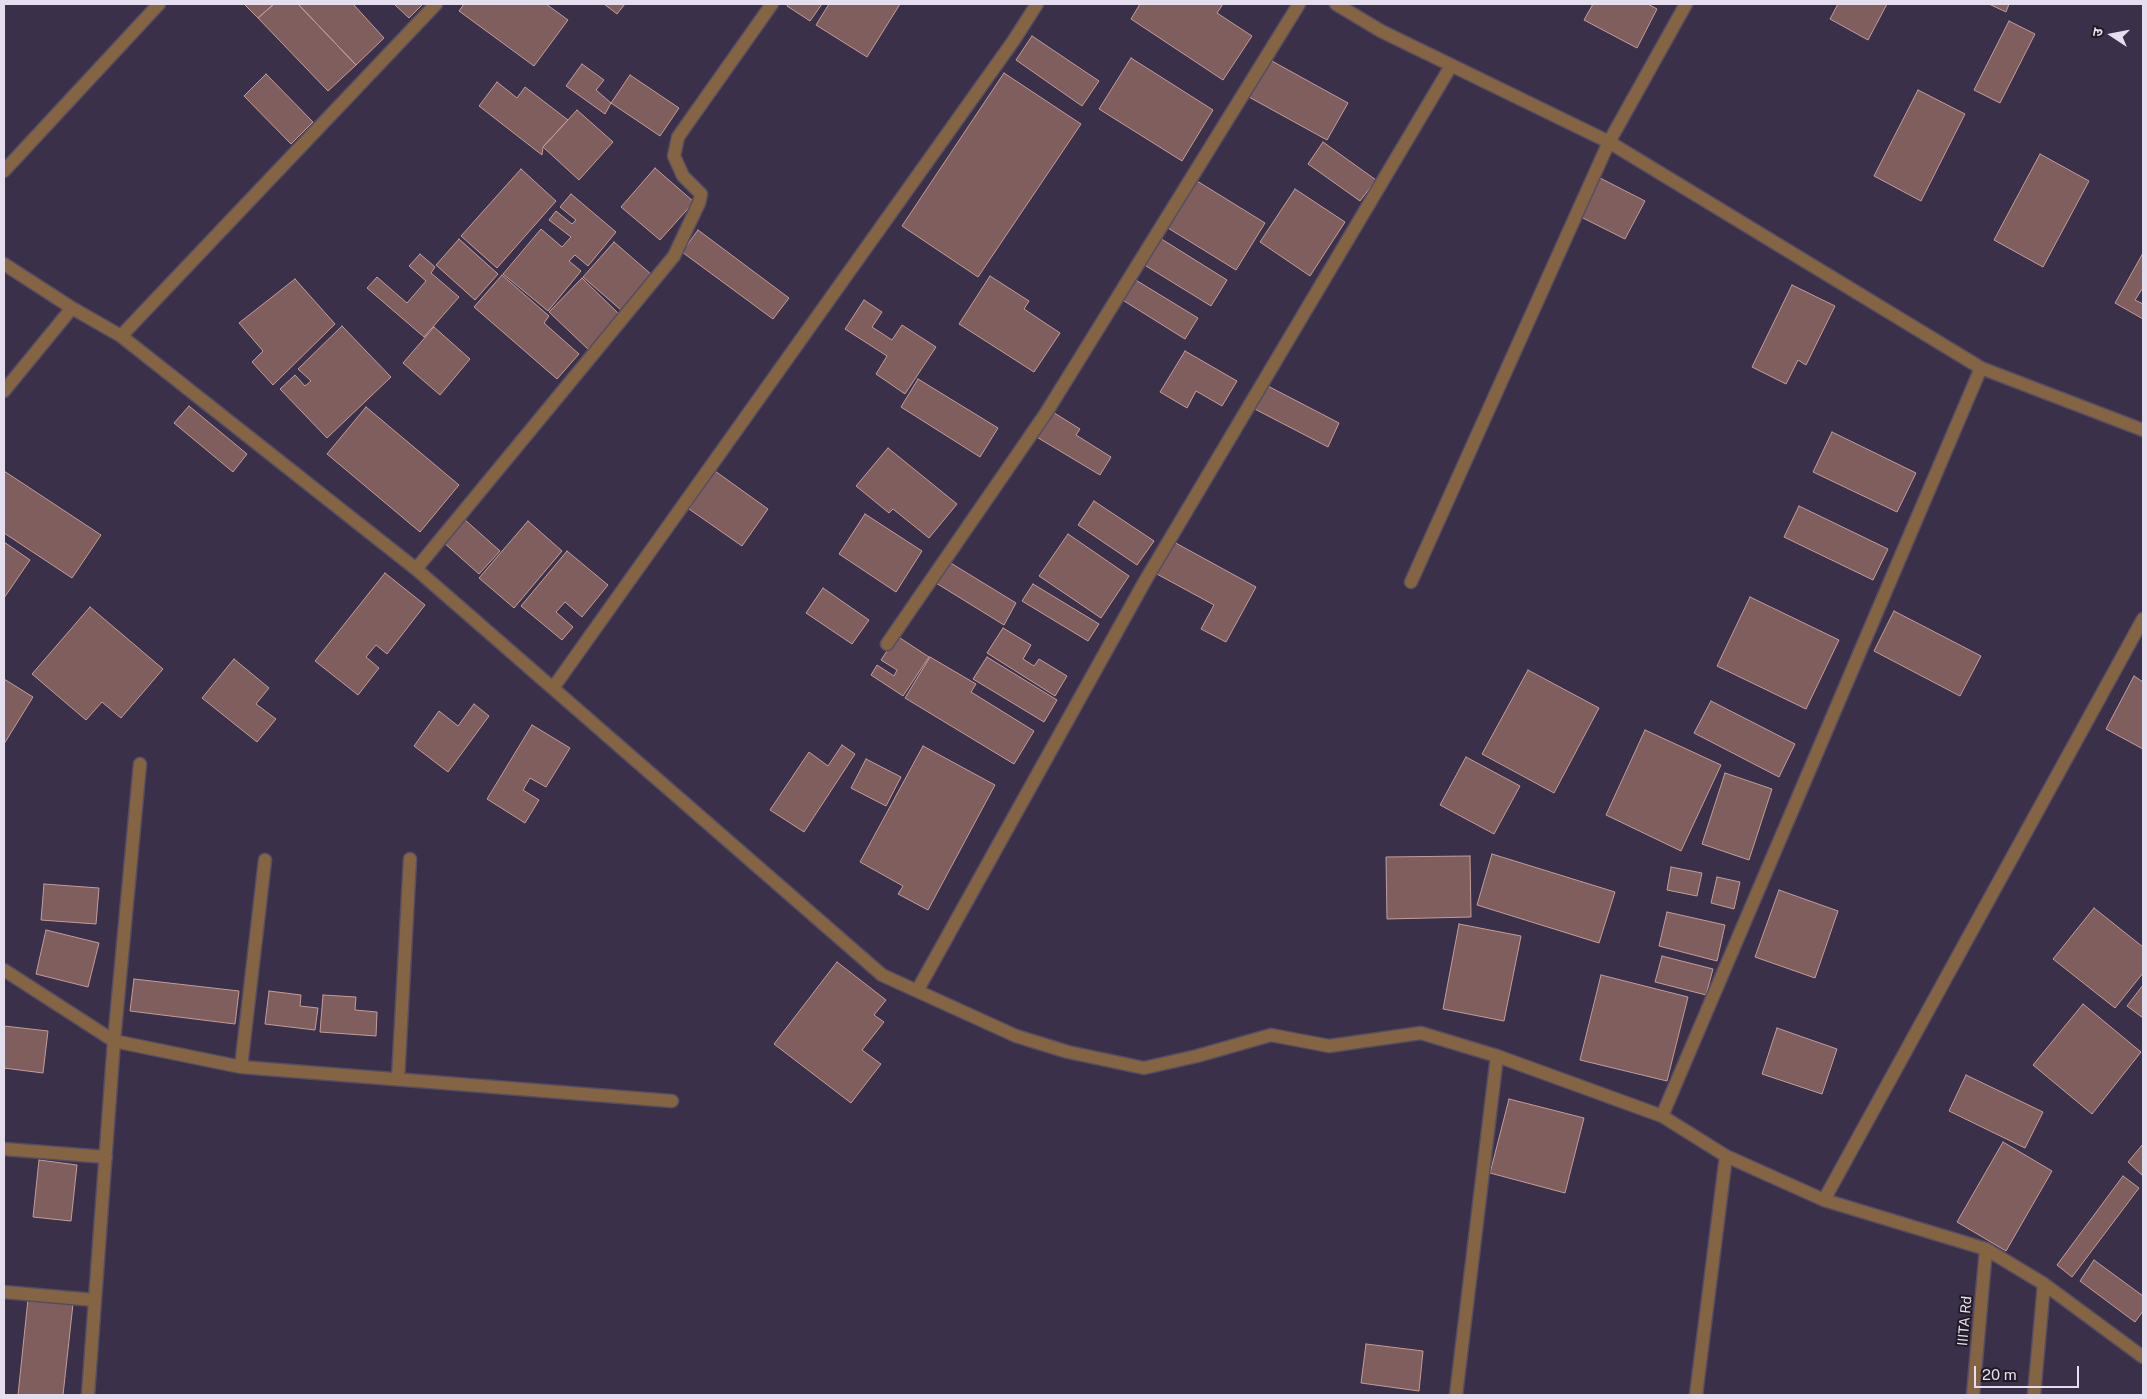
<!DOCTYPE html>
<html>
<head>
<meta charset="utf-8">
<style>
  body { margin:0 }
  #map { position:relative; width:2147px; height:1399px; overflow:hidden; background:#3b3049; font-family:"Public Sans","Noto Sans Devanagari",sans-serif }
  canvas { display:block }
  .frame { position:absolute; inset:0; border:5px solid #e4deee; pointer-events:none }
  .north { position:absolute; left:2087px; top:10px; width:50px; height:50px; -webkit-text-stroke:4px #201b26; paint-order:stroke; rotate:281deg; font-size:14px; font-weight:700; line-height:20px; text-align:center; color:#e4deee }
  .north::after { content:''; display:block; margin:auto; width:18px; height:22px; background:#e4deee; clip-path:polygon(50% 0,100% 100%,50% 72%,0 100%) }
  .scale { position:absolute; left:1974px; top:1366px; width:105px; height:22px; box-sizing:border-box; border:2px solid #e4deee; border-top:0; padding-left:6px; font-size:15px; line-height:18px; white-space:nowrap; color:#e4deee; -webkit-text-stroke:4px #201b26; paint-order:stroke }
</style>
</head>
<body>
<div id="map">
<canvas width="2147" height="1399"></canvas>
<div class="frame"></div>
<div class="north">उ</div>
<div class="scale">20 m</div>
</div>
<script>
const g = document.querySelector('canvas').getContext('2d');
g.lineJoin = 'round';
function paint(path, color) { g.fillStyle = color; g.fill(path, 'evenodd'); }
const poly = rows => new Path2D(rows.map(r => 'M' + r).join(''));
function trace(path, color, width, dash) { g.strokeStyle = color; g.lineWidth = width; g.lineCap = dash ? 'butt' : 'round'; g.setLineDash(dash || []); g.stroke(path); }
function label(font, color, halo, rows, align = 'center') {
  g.font = font + ' "Public Sans",sans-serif'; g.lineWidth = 4; g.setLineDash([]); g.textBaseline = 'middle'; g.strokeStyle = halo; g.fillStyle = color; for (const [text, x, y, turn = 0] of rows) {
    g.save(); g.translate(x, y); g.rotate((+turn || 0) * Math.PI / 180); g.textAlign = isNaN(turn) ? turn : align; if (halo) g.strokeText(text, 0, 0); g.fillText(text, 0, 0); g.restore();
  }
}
const building = poly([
  [244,4,274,4,258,18,244,4],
  [274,4,298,4,356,65,328,91,258,18,274,4],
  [298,4,353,4,384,38,356,65,298,4],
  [394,4,423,4,409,18,394,4],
  [464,4,546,4,568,20,534,66,459,11,464,4],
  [604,4,625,4,617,14,604,4],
  [788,4,822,4,810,21,787,6,788,4],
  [829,4,900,4,867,57,816,25,829,4],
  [1140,4,1223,4,1217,13,1252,36,1223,80,1131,19,1140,4],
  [1593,4,1648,4,1657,9,1637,48,1584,20,1593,4],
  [1838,4,1887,4,1868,40,1830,19,1838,4],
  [1989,4,2009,4,2006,12,1989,4],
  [2009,21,2035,34,2000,103,1974,90,2009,21],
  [1032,36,1099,81,1082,106,1016,60,1032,36],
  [1131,58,1213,110,1182,161,1099,109,1131,58],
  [1270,60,1348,103,1327,140,1249,97,1270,60],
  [582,64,604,80,596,90,611,103,605,114,566,86,582,64],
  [1004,73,1081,124,978,277,902,226,1004,73],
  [266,74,313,122,291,144,244,96,266,74],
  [630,75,679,108,660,136,611,103,630,75],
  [497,82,517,98,525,87,568,120,543,147,542,155,479,106,497,82],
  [1918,90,1965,114,1921,201,1874,176,1918,90],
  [577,110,613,142,579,180,543,147,577,110],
  [1323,142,1376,180,1360,201,1308,164,1323,142],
  [2040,154,2089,181,2043,267,1994,240,2040,154],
  [655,168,694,202,660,240,621,207,655,168],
  [521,169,556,201,497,268,461,236,521,169],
  [1600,178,1645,201,1625,239,1581,217,1600,178],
  [1197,181,1265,223,1236,270,1168,228,1197,181],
  [1295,189,1345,222,1310,276,1260,242,1295,189],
  [571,194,616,232,588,266,575,255,569,261,581,271,548,311,503,274,541,229,562,247,571,237,549,220,556,211,572,224,576,220,560,207,571,194],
  [698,230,789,298,773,319,682,252,698,230],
  [1155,235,1227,280,1211,306,1138,261,1155,235],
  [459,239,498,274,475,300,436,265,459,239],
  [614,242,652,275,621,310,583,277,614,242],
  [2143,253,2143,290,2142,289,2135,300,2143,304,2143,319,2115,303,2143,253],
  [420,254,435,267,431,273,459,297,424,337,367,288,377,277,407,303,426,281,409,266,420,254],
  [502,275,549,316,544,323,579,354,557,379,474,307,502,275],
  [990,276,1029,301,1024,309,1060,333,1034,372,959,324,990,276],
  [582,278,622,317,590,351,549,312,582,278],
  [295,279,335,324,273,385,252,362,263,351,239,323,295,279],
  [1134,279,1198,318,1185,339,1121,299,1134,279],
  [1792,285,1835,306,1806,365,1798,360,1786,384,1752,367,1792,285],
  [864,300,882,312,872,327,892,340,902,325,936,347,905,394,876,374,887,356,845,329,864,300],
  [342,326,391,377,327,438,280,389,295,375,305,386,311,381,298,369,342,326],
  [434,327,470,359,440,395,403,363,434,327],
  [1185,351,1237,381,1222,406,1196,391,1187,408,1160,392,1185,351],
  [918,379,998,428,980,457,901,407,918,379],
  [1262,383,1339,423,1328,447,1249,406,1262,383],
  [189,406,247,454,233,472,174,423,189,406],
  [366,407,459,485,420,532,327,454,366,407],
  [1051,411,1080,429,1076,435,1111,457,1100,475,1035,436,1051,411],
  [1832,432,1916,473,1897,512,1813,472,1832,432],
  [888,448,957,504,929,538,893,509,889,513,856,486,888,448],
  [4,471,101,535,72,578,4,533,4,471],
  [715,471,768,509,742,546,689,509,715,471],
  [1094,501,1154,541,1137,565,1078,525,1094,501],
  [1799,506,1888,549,1873,580,1784,537,1799,506],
  [865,514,922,551,896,592,839,554,865,514],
  [464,519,500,551,479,574,443,542,464,519],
  [528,521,562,551,514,608,479,578,528,521],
  [1068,534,1129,576,1101,618,1039,576,1068,534],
  [1172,541,1256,587,1226,642,1201,629,1214,605,1155,573,1172,541],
  [4,542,30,560,4,598,4,542],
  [567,551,608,585,582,617,565,602,556,612,573,627,562,640,521,606,567,551],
  [949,562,1016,603,1004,625,936,583,949,562],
  [385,573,425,605,387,654,376,645,366,657,379,668,358,695,315,661,385,573],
  [1033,584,1099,624,1088,641,1022,601,1033,584],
  [823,588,869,620,852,644,806,613,823,588],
  [1750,597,1839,640,1806,709,1717,666,1750,597],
  [90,607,163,669,121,718,102,702,86,720,32,674,90,607],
  [1894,611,1981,656,1960,696,1874,651,1894,611],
  [1003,628,1031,645,1023,659,1034,666,1039,659,1067,676,1055,696,987,653,1003,628],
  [897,636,929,657,903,696,871,675,877,665,894,676,897,670,881,660,897,636],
  [930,657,976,684,971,692,1034,731,1014,764,905,698,930,657],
  [987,657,1057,700,1044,722,973,679,987,657],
  [234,659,269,688,256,704,276,719,257,742,202,698,234,659],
  [1528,670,1599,708,1554,793,1482,754,1528,670],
  [2134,676,2143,682,2143,749,2106,729,2134,676],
  [4,679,33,697,4,744,4,679],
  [1711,701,1795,744,1779,777,1694,733,1711,701],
  [474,704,489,716,448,772,414,746,439,711,458,726,474,704],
  [532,725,570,748,546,787,530,778,523,790,539,800,525,823,487,799,532,725],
  [1645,730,1721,765,1681,851,1606,815,1645,730],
  [842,745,855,754,804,832,770,810,809,752,828,766,842,745],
  [923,746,995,785,928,910,898,894,903,886,860,862,923,746],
  [1466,757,1520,786,1494,834,1440,805,1466,757],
  [866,759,901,777,886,806,851,788,866,759],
  [1725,773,1772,789,1749,860,1702,844,1725,773],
  [1492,854,1615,892,1599,943,1477,905,1492,854],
  [1470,856,1471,917,1387,919,1386,857,1470,856],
  [1671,867,1702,873,1697,896,1667,890,1671,867],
  [1717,877,1740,882,1734,909,1711,903,1717,877],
  [44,884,99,888,96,924,41,920,44,884],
  [1779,890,1838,911,1815,978,1755,957,1779,890],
  [2094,908,2143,947,2143,973,2115,1008,2053,959,2094,908],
  [1667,912,1725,925,1717,961,1659,946,1667,912],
  [1459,924,1521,936,1504,1021,1443,1009,1459,924],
  [46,930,99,943,88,987,36,974,46,930],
  [1662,956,1713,969,1706,995,1655,982,1662,956],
  [837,962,886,1000,874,1015,884,1022,862,1050,881,1064,851,1103,774,1044,837,962],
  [1601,975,1688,997,1667,1081,1580,1060,1601,975],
  [134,979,239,991,235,1024,130,1011,134,979],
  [2143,985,2143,1018,2127,1006,2143,985],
  [269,991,301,995,300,1006,318,1008,315,1030,265,1024,269,991],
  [323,995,356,997,355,1010,377,1012,376,1036,320,1032,323,995],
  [2083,1004,2141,1052,2092,1114,2033,1065,2083,1004],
  [4,1026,48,1031,43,1073,4,1068,4,1026],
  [1777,1028,1837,1049,1822,1094,1762,1074,1777,1028],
  [1966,1075,2043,1112,2025,1148,1949,1111,1966,1075],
  [1509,1099,1584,1118,1565,1193,1490,1173,1509,1099],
  [2003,1142,2052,1171,2006,1251,1957,1222,2003,1142],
  [2143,1144,2143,1176,2128,1162,2143,1144],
  [39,1160,77,1165,71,1221,33,1217,39,1160],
  [2123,1176,2139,1188,2072,1277,2057,1265,2123,1176],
  [2094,1260,2143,1296,2143,1311,2135,1322,2080,1281,2094,1260],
  [28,1299,73,1304,63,1395,18,1395,28,1299],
  [1366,1344,1423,1351,1419,1391,1361,1383,1366,1344]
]);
paint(building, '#805e5d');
trace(building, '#c29d9b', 1);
const minor = poly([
  [1336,4,1381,31,1609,142,1981,368,2143,430],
  [4,171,159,4],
  [4,264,72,308,121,336,416,569,882,975,1016,1036,1068,1052,1144,1068,1197,1056,1271,1035,1329,1046,1421,1033,1497,1056,1662,1116,1726,1156,1824,1200,1986,1249,2044,1284,2143,1357],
  [121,336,436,4],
  [4,391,72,308],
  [416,569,674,256,699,203,701,194,683,176,674,156,678,137,772,4],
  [1411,582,1609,142,1686,4],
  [887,644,1046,413,1299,4],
  [553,688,1014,40,1037,4],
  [4,970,114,1041,241,1067,672,1101],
  [917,991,1145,581,1451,66],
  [241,1067,265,860],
  [398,1079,410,859],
  [1662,1116,1981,368],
  [4,1149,106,1157],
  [1824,1200,2143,619],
  [4,1292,94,1300],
  [88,1395,114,1041,140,764],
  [1456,1395,1497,1056],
  [1696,1395,1726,1156],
  [1973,1395,1986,1249],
  [2034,1395,2044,1284]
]);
trace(minor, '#564c63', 15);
trace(minor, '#846443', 12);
label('14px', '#e4deee', '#201b26', [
  ["IIITA Rd",1965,1321,-85]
]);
</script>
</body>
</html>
